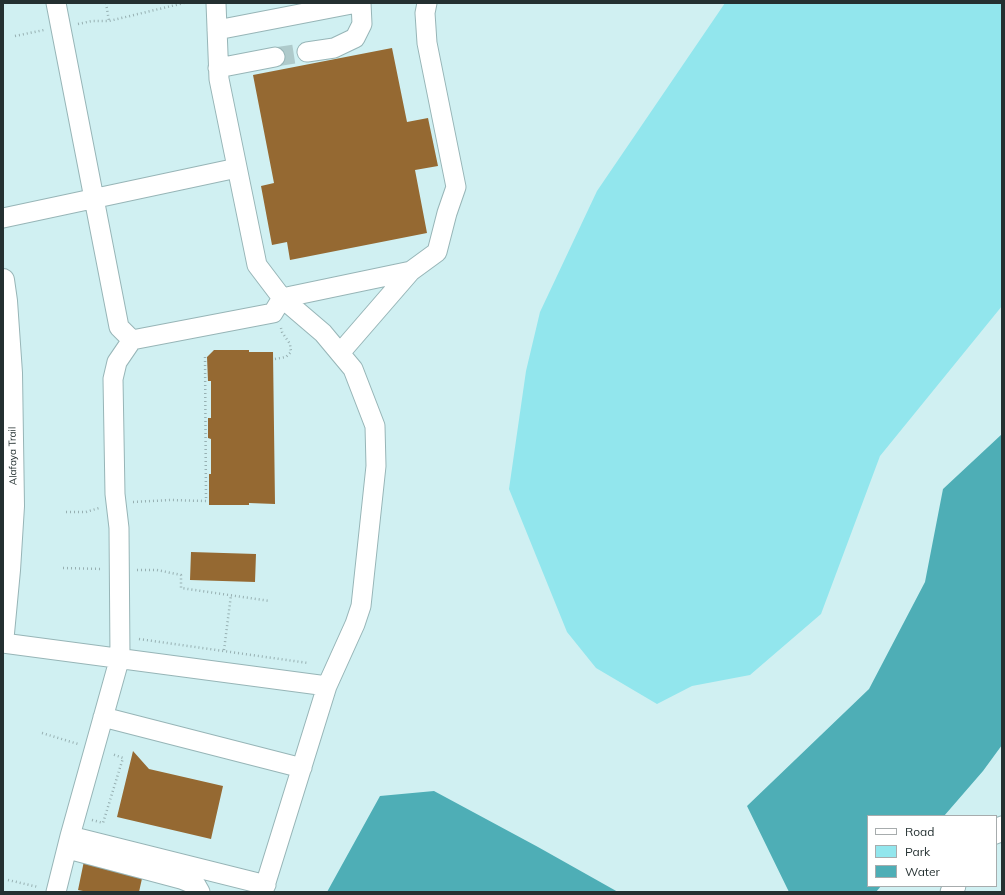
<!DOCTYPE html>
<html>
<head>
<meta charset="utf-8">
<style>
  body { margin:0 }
  #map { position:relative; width:1005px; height:895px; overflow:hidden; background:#d0f0f2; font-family:Mulish,sans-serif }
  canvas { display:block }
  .frame { position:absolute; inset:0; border:4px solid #243031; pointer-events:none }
  .legend { position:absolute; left:867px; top:815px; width:130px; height:72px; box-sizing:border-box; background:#fff; border:1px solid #a7acad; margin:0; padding:5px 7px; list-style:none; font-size:12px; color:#243031 }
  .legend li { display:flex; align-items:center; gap:8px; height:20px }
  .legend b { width:20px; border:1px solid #a7acad }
</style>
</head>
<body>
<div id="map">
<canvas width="1005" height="895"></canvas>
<div class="frame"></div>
<ul class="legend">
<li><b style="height:5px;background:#fff"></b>Road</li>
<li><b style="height:11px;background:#92e6ed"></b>Park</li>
<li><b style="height:11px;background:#4eaeb6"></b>Water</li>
</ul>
</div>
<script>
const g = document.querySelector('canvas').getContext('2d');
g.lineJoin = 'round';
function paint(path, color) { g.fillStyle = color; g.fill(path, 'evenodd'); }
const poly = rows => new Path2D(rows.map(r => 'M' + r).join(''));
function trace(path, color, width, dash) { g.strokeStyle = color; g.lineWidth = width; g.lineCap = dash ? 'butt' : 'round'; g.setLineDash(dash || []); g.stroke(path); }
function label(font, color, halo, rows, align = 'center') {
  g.font = font + ' Mulish,sans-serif'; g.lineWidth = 4; g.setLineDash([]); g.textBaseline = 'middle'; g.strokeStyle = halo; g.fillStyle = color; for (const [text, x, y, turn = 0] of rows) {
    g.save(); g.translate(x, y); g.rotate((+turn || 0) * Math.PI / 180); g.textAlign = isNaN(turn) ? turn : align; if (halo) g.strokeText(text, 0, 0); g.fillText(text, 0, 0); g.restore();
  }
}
paint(poly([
  [725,3,1002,3,1002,306,880,456,821,614,750,675,692,686,657,704,596,668,567,632,509,489,526,371,540,312,597,191]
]), '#92e6ed');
paint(poly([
  [1002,434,1002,745,983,771,944,816,868,816,868,886,881,886,876,892,789,892,747,806,869,689,925,582,943,489],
  [434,791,538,847,618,892,327,892,380,796]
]), '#4eaeb6');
paint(poly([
  [392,48,407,122,428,118,438,166,415,170,427,233,290,260,287,242,272,245,261,186,274,183,253,75],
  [214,350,249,350,249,352,273,352,275,504,249,503,249,505,209,505,209,474,211,474,211,439,208,438,208,418,211,418,211,381,208,381,207,357],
  [191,552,256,554,255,582,190,580],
  [133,751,149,769,223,786,211,839,117,817],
  [84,861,143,874,139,892,88,892,78,890]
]), '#956932');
trace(poly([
  [275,57,307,52]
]), '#aecacb', 19, [19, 10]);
const minor = poly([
  [56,3,119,327,132,340],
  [216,3,219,79,257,265,282,298,323,333,353,369,375,426,376,466,361,606,355,624,327,686,263,892],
  [217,30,357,3],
  [307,52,334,48,355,38,362,24,361,3],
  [218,68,275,57],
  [3,218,237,168],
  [340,353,411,271],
  [3,643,327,686],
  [103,717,302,768],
  [996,834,1002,826],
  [70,836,266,885],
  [72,850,181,879,196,885,200,892],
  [56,892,70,836,120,657,119,528,115,494,113,379,117,362,132,340,273,313,282,298,411,271,437,252,447,213,456,187,427,43,425,13,427,3],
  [950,892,956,886]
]);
const major = poly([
  [3,280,6,301,11,373,13,506,9,570,3,633]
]);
trace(minor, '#97b5b7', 21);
trace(major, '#97b5b7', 24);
trace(poly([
  [106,3,109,21],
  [78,24,92,21,109,21,184,3],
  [15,36,44,30],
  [275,359,286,357,291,352,290,344,282,332,281,328],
  [133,502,170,500,206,501,205,354],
  [66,512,86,512,99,508],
  [63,568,102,569],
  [137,570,157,570,181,575,181,588,270,601],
  [139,639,308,663],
  [224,650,231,595],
  [42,733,78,744],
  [92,820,103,823,123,758,112,754],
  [8,880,38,887]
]), '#97b0b2', 2.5, [1, 3]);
trace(minor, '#fff', 19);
trace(major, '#fff', 22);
label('10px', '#243031', '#fff', [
  ["Alafaya Trail",13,456,-91]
]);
</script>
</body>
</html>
